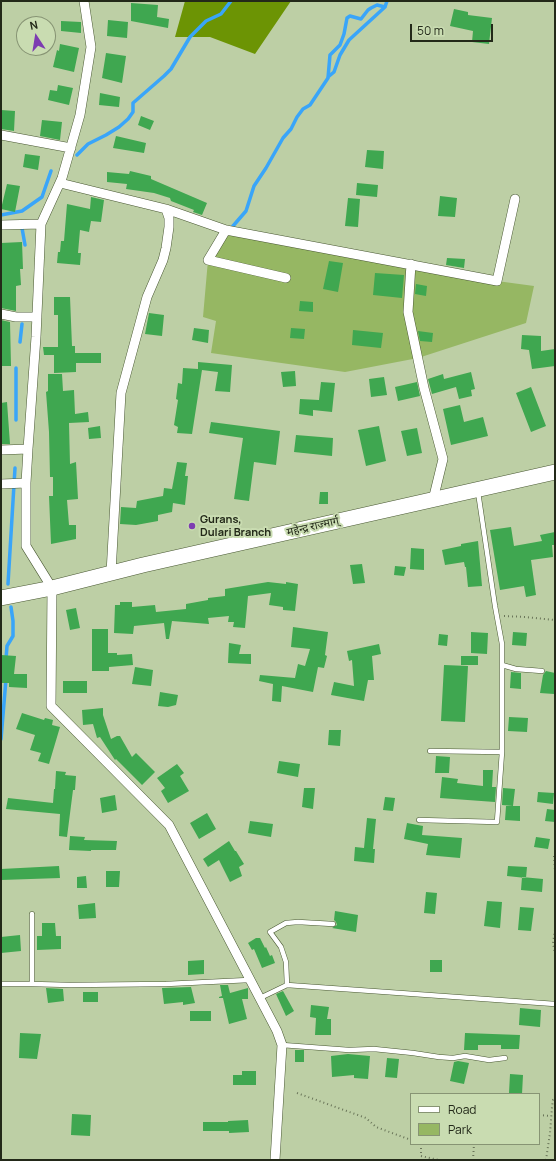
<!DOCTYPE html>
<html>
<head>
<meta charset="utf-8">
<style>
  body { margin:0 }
  #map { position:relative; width:556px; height:1161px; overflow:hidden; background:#bdcfa5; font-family:Manrope,sans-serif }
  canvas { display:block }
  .frame { position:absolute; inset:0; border:2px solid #232919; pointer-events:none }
  .legend { position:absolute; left:410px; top:1093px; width:130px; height:52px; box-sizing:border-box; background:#c9dcb1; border:1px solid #879474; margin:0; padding:5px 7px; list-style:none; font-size:12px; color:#232919 }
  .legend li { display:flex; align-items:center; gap:8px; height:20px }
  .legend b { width:20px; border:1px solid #879474 }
  .north { position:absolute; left:16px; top:16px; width:40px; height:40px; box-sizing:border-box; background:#c9dcb1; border:1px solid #879474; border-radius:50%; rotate:348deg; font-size:11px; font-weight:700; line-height:16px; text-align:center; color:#232919 }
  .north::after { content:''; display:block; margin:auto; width:14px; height:18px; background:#7d3cb1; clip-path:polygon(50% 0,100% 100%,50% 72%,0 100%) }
  .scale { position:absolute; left:410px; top:24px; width:83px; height:18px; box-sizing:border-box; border:2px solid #232919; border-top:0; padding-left:5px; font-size:12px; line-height:14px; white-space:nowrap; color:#232919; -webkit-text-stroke:3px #c9dcb1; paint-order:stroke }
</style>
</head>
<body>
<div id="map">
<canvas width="556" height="1161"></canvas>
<div class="frame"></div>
<ul class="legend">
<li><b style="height:5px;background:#fff"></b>Road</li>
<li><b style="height:11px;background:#96b763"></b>Park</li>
</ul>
<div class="north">N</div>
<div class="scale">50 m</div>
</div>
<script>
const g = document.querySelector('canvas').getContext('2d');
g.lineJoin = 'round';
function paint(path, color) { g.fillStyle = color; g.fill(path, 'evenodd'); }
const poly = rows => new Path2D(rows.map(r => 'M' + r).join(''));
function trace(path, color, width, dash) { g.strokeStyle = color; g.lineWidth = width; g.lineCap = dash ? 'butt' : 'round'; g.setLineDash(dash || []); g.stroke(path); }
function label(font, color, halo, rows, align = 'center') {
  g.font = font + ' Manrope,"Noto Sans Devanagari",sans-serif'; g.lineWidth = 4; g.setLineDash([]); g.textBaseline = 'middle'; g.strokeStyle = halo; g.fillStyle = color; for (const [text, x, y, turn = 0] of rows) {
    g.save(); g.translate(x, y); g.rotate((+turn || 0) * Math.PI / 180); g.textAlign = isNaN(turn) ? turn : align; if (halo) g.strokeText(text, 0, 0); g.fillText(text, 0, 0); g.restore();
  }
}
paint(poly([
  [226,230,497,281,534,286,526,323,418,358,345,372,211,353,216,321,203,317,208,260]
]), '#96b763');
paint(poly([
  [185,1,291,1,255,54,210,37,175,37]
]), '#6c9404');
trace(poly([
  [328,77,334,72,340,55,349,40,385,7],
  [77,155,88,144,106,135,119,127,128,119,133,112,133,103,164,76,171,69,190,37,206,21,221,14,231,1],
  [1,215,22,211,42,197,51,171],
  [233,226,246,211,254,186,266,168,283,138,291,129,297,117,303,109,310,105,328,78,330,55,340,45,344,34,347,18,350,16,361,19,368,10,371,8,377,5,385,7,387,1],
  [22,228,25,245],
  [20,342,22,324],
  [16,420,16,368],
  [8,584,15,468],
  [6,659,7,646,13,636,13,621,11,607],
  [1,739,6,679]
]), '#39a5f9', 3.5);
paint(poly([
  [131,3,158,5,157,17,169,19,168,28,131,21],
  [454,9,468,12,468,15,492,18,489,44,472,42,473,31,450,26],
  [108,20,128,22,127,38,107,36],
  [61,21,81,22,81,33,61,31],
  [60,44,79,48,74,72,53,67,57,50,59,51],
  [106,53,126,56,122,83,102,78],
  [58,85,73,88,69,105,48,100,50,90,57,91],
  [100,93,120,97,119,107,99,105],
  [1,110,15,111,14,131,1,129],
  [141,116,154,121,150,130,138,125],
  [42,120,62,122,60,140,40,136],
  [116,136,146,143,144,153,113,148],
  [367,150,384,151,383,169,365,167],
  [25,154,40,156,38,170,23,167],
  [130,171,151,176,151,179,207,203,202,215,193,212,194,210,171,201,170,198,154,193,126,189,127,184,107,182,107,172,129,174],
  [357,183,378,185,377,197,356,195],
  [7,184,20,186,15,212,1,209],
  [440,196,457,198,455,217,438,216],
  [91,197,104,200,101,222,91,221,89,232,80,230,78,253,81,253,80,265,57,263,58,252,60,252,61,241,64,241,67,204,90,209],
  [348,198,360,199,358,227,345,226],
  [22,242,23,269,20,269,21,285,16,286,16,311,1,308,1,243],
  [447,258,465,259,464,268,446,265],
  [329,261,343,263,338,292,323,289],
  [375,273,404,275,402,298,373,295],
  [416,284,427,286,426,296,415,294],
  [54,297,70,297,72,346,75,346,75,353,101,353,101,363,76,363,76,372,54,373,54,355,44,355,43,347,58,347,58,315,54,315],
  [300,301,313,302,313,312,299,311],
  [149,313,164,315,162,336,145,334],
  [1,320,10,322,11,366,1,366],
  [194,328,209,330,208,343,192,340],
  [291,328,305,329,304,339,290,338],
  [353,330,383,333,381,348,352,345],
  [418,331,433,333,432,342,420,341],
  [522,335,541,336,541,351,555,349,555,366,532,369,529,350,521,349],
  [198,362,232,365,230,392,215,391,218,372,202,370,192,434,177,433,178,427,174,425,178,400,176,399,178,383,182,384,183,368,198,369],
  [295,371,296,386,283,387,281,372],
  [471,372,475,389,471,390,472,396,459,399,456,387,432,394,428,379,443,374,444,379],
  [48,374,62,374,63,391,74,390,75,414,88,412,89,422,69,423,70,464,76,462,78,499,67,500,69,525,76,525,76,539,51,544,49,496,53,496,53,477,50,477,49,432,46,392,48,391],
  [384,377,387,395,371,397,369,379],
  [321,382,335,383,332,412,313,410,313,416,299,414,300,399,319,400],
  [417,382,420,396,398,401,395,387],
  [531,387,546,426,531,432,516,393],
  [7,402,10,444,1,444,1,403],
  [460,405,464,422,483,417,488,436,451,445,443,409],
  [211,422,280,431,276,465,254,462,249,501,234,499,243,438,209,433],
  [100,426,101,438,89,439,88,428],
  [379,426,386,461,366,466,358,430],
  [417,428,422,453,407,456,401,431],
  [296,435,333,438,332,456,294,452],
  [177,462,187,463,185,476,188,476,185,505,173,503,172,512,158,515,158,521,136,525,120,524,121,507,136,508,137,501,163,496,164,488,172,489],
  [320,492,328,492,328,504,319,504],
  [511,527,514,546,542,541,540,535,555,532,555,545,552,545,553,557,531,560,536,595,526,597,524,586,500,590,490,530],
  [478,541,482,586,468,587,466,567,465,567,464,562,445,565,442,550,461,546,461,544],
  [411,548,424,549,424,570,410,569],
  [362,564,365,583,353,584,350,565],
  [395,566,406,567,404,576,394,575],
  [268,582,286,584,286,582,298,584,295,611,283,610,283,607,269,605,271,593,248,596,245,628,233,627,234,622,228,622,229,616,208,618,209,624,172,621,169,639,166,639,164,623,134,626,133,634,114,633,115,605,120,605,120,602,132,602,132,607,155,605,156,612,186,609,186,604,208,600,208,598,225,596,225,589],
  [76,608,80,628,70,630,66,610],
  [293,627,328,632,325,655,327,656,324,668,318,667,313,692,282,686,281,702,272,701,273,684,259,681,260,675,295,678,298,664,305,666,310,649,291,647],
  [92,629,108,629,108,653,117,653,117,655,132,654,133,665,109,667,109,671,92,671],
  [471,632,488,633,487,654,471,653],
  [513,632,527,633,526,646,512,645],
  [439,634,448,635,447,646,438,645],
  [229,643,241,645,239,654,251,654,251,664,228,663],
  [379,644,381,654,372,656,374,680,368,680,364,701,331,695,334,682,354,686,352,660,349,661,347,651],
  [1,655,16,656,14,674,27,674,27,688,9,687,9,683,1,683],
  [461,656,478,656,478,665,461,665],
  [444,665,468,666,465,722,441,721],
  [135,667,153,670,151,686,132,684],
  [546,671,555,673,554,694,540,693,543,675],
  [511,672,521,673,521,689,510,688],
  [63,681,87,681,87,693,63,693],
  [160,692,178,695,176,705,168,707,158,706],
  [103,708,103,715,111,739,117,736,120,736,132,757,136,753,155,772,142,785,116,759,115,760,100,737,97,738,93,724,83,725,82,710],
  [22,713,44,720,45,718,53,720,52,725,60,727,49,764,38,761,41,753,30,750,35,735,16,729],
  [509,717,528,718,527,732,508,731],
  [329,730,341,730,340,746,328,745],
  [436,756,450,757,449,773,435,773],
  [279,761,300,764,298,777,277,773],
  [177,764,184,773,180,776,189,791,168,803,161,791,165,788,157,778],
  [483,770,493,770,492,787,496,787,495,802,440,798,442,777,458,779,457,783,483,786],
  [56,771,66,772,65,775,76,776,75,790,73,790,67,837,59,836,60,814,6,809,8,798,53,803,54,789,55,789],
  [304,788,315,788,313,809,302,807],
  [503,788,515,789,513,806,502,805],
  [538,792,554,793,553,804,537,802],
  [115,795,117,810,102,813,100,798],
  [385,797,395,798,393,811,383,810],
  [506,806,520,806,520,821,505,820],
  [547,809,555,810,555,822,545,821],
  [207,813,216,829,199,839,190,823],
  [367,818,376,819,373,849,375,849,374,863,354,861,355,847,364,848],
  [250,821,273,824,271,837,248,833],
  [407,823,423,826,422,835,462,838,460,858,426,855,428,844,404,839],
  [70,836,85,837,84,840,117,841,116,850,91,850,91,851,69,850],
  [536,837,550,839,548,849,534,847],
  [229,841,235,851,236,851,244,864,239,867,242,876,230,882,219,860,208,867,203,859],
  [59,866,60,878,1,880,1,869],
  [508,866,527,867,526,878,507,876],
  [106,871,120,871,119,887,106,887],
  [86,876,87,888,77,888,77,877],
  [522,877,543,879,542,892,521,890],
  [426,892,437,893,435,914,424,913],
  [487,901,502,902,500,928,484,926],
  [95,903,96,918,79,919,78,905],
  [520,907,534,908,531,931,518,930],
  [335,911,358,915,356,932,332,928,337,925,336,922,334,920],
  [42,923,55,923,56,936,61,936,61,949,37,950,37,936,42,936],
  [20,935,21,951,1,953,1,937],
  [256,938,260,938,265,948,266,947,270,956,272,955,275,963,262,968,254,949,252,950,248,943],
  [204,960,204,974,188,975,188,961],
  [430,960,442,960,442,972,430,972],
  [220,985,228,985,230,993,248,988,248,999,242,999,247,1019,229,1024,223,998,219,998,219,997,222,996],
  [191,987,195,1003,183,1005,183,1002,164,1004,162,988],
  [46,988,63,989,64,1001,48,1003],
  [283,991,294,1011,286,1016,276,994],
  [83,992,98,992,98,1002,83,1002],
  [311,1005,329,1007,327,1019,331,1019,331,1035,315,1035,316,1018,310,1017],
  [520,1008,541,1010,540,1027,519,1025],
  [190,1011,211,1011,211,1021,190,1021],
  [20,1033,41,1034,37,1059,19,1058],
  [465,1033,520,1035,519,1049,501,1049,501,1045,478,1045,478,1050,464,1050],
  [295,1050,304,1050,304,1062,295,1062],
  [348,1054,370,1056,368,1079,354,1078,354,1075,332,1077,331,1056],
  [387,1058,399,1059,397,1078,385,1077],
  [458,1061,469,1063,464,1084,450,1081,454,1062],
  [242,1071,256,1071,256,1085,233,1085,233,1075,242,1075],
  [510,1074,523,1075,522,1094,509,1093],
  [72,1114,91,1115,90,1136,71,1135],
  [248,1120,249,1132,229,1133,229,1131,203,1131,203,1122,228,1122,228,1121]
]), '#3fa750');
const service = poly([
  [478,492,495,606,502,644,502,752],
  [502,665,516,669,542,671],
  [419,820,497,822,502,752,430,751],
  [32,914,32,984,70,985,166,984,249,980],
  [1,984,32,984],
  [287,985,555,1004],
  [260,998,287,985,286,962,281,947,270,932,286,923,298,922,333,924],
  [282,1045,349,1050,374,1049,413,1053,439,1057,453,1058,465,1056,489,1060,505,1058]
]);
const minor = poly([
  [84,1,91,47,80,115,62,178,41,224,36,337,28,449,26,483,26,546,52,588,51,706,169,825,277,1031,282,1045,275,1160],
  [1,135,71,148],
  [60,183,166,209,226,230],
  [1,225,41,224],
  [411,264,408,312,424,388,443,459,433,500],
  [286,278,208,260,226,230,497,281,515,199],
  [1,314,16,317,37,317],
  [1,450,28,449],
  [1,484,26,483],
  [111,573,121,393,147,297,163,260,166,248,169,227,169,218,166,209]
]);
const trunk = poly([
  [1,598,52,588,143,565,555,472]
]);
trace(service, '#495833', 5.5);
trace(minor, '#495833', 10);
trace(trunk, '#495833', 16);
trace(poly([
  [504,616,525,617,555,620],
  [554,856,555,871],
  [555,930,553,943,555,954],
  [297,1093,366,1118,376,1127,411,1140],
  [539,1115,551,1116],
  [421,1144,421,1156,439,1160],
  [421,1160,421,1156],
  [473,1160,474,1144],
  [546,1160,550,1133,552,1107,553,1100,555,1099]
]), '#6a7559', 2, [1, 3]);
trace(service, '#fff', 4.5);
trace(minor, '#fff', 9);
trace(trunk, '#fff', 15);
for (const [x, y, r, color] of [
  [192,526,4,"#7d3cb1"]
]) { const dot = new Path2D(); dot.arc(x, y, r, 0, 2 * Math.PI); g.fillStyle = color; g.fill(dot); trace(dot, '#c9dcb1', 1.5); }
label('bold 11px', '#232919', '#c9dcb1', [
  ["Gurans,",200,520],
  ["Dulari Branch",200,533]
], 'left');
label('11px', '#232919', '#c9dcb1', [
  ["महेन्द्र राज्मार्ग्",313,527,-13]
]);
</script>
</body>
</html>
